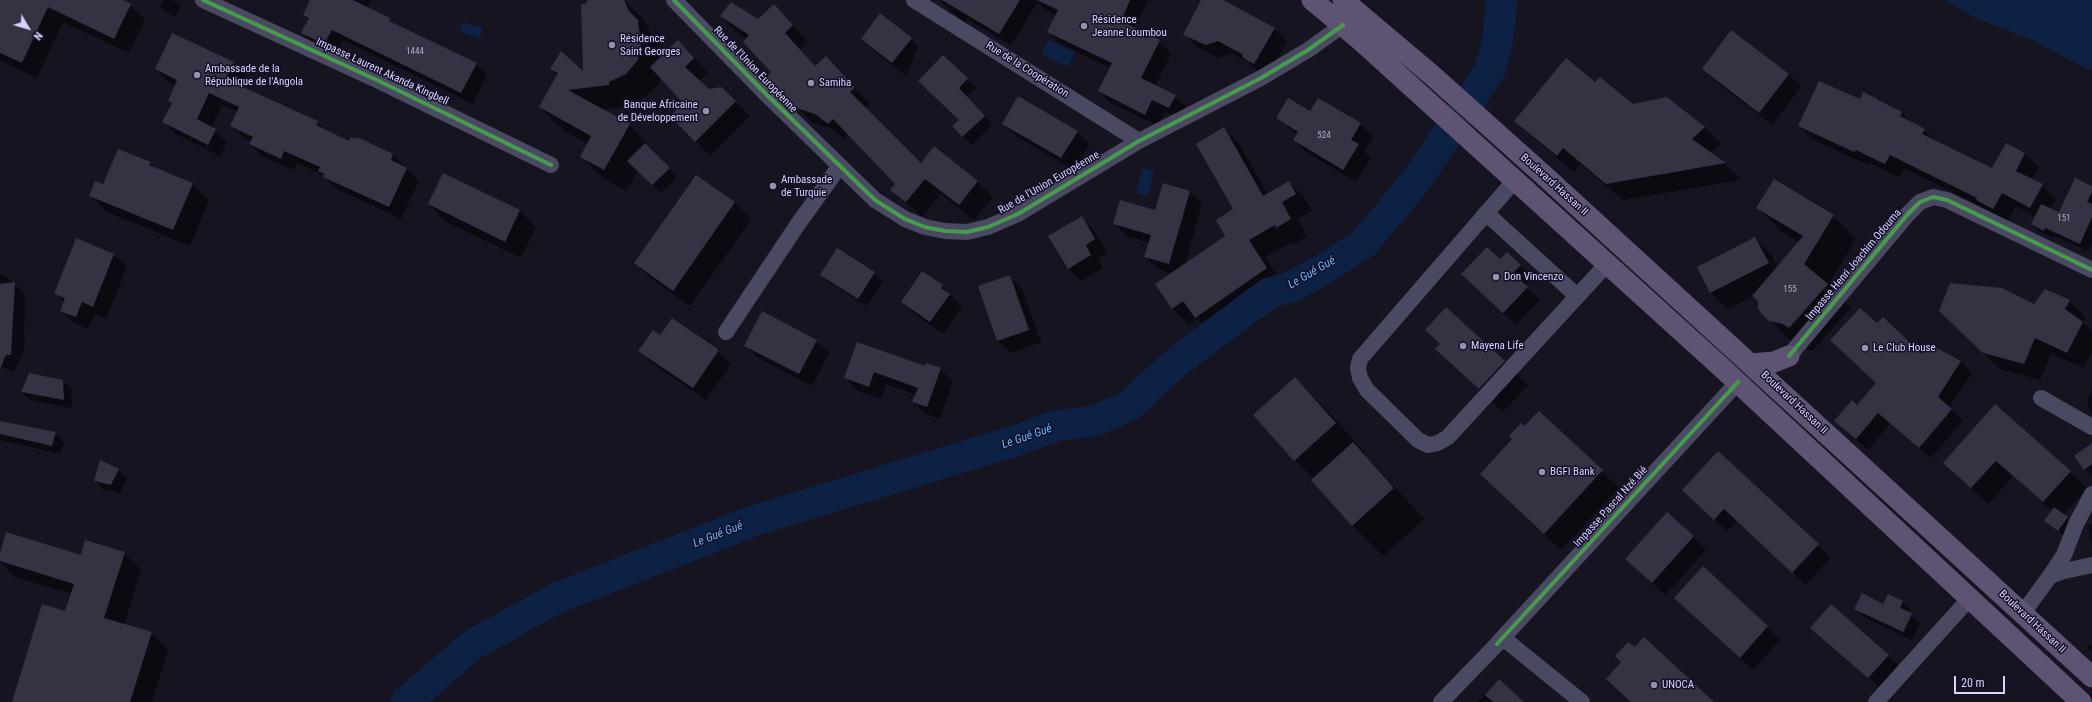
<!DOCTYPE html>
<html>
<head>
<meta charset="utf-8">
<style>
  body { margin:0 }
  #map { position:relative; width:2092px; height:702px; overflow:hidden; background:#161421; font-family:"Roboto Condensed",sans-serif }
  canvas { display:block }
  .north { position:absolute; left:8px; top:8px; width:40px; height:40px; -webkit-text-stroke:3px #130f26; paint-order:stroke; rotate:128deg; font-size:11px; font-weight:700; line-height:16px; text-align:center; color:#d9d4ff }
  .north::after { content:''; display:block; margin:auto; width:14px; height:18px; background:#d9d4ff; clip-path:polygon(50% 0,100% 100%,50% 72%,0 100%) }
  .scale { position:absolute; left:1954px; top:676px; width:51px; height:18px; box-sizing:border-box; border:2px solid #d9d4ff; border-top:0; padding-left:5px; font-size:12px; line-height:14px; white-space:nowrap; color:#d9d4ff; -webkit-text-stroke:3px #130f26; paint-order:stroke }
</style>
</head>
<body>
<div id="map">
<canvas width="2092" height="702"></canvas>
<div class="north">N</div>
<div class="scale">20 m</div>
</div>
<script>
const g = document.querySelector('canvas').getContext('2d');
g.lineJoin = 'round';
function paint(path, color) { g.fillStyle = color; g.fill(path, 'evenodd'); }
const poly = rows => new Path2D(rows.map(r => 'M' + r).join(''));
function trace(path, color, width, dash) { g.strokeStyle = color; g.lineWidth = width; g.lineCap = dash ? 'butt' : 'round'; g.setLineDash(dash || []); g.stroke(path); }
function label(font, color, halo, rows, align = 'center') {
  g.font = font + ' "Roboto Condensed",sans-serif'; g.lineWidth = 3; g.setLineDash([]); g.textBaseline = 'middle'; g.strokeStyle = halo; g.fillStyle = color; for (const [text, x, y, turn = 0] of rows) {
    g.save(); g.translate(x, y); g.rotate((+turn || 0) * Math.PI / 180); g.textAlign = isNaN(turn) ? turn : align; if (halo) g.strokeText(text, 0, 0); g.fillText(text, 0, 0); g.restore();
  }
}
paint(poly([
  [1945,0,2092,0,2092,71,2032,40,1974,17],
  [462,22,483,28,480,38,460,32],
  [1048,40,1075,52,1068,67,1041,54],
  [1142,168,1154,171,1148,196,1136,193]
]), '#0d2144');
paint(poly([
  [0,0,121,0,130,5,145,20,129,53,63,22,37,78,0,60],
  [164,0,172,0,181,6,175,17,160,7],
  [311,0,371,0,367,8,389,19,395,25,476,64,487,75,473,104,343,40,336,55,314,44,302,33,309,20,304,14],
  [589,0,624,0,644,20,651,34,660,44,659,45,661,58,692,56,708,73,699,81,708,90,721,88,750,116,710,156,672,116,685,103,660,77,660,82,648,95,630,104,630,106,601,110,630,125,677,177,661,193,638,170,626,191,603,178,581,156,588,144,562,129,540,107,558,75,551,69,584,73,586,6],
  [943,0,1149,0,1134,28,1159,41,1171,54,1155,86,1175,96,1188,109,1182,120,1165,111,1158,126,1111,103,1099,91,1110,68,1061,44,1048,31,1056,15,1044,9,1038,2,1011,45,967,19,965,22,954,14,942,2],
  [1202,0,1221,0,1274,29,1287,41,1267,76,1257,71,1249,63,1231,53,1219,58,1197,47,1185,34],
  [721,16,758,21,789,21,808,42,800,49,816,67,841,73,870,104,865,108,921,165,977,182,993,197,974,220,941,194,922,217,892,189,896,184,848,134,844,139,832,129,813,123,767,77,773,72,747,39,736,32],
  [905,34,918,46,906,76,874,51,862,39],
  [233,63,245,75,240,87,317,122,327,132,349,142,357,138,393,155,419,181,401,219,337,189,323,175,297,163,293,170,263,157,250,144,252,142,244,138,231,126,238,112,222,105,211,128,227,142,220,156,176,134,164,122,173,104,169,101,176,85,168,82,156,69],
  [1703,69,1789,74,1801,87,1772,125,1715,81],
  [967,79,976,87,966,97,992,125,972,145,953,126,960,120,928,89],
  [1595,83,1632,105,1704,127,1721,144,1710,154,1725,164,1741,180,1623,200,1580,164,1574,172,1532,137,1515,121],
  [1878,99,1901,113,1912,123,1924,130,1937,142,1993,170,2006,144,2025,154,2039,167,2032,180,2042,185,2056,199,2050,209,2059,214,2092,187,2092,244,2088,251,2054,236,2053,238,2040,232,2032,224,2035,217,2016,206,2007,222,1991,214,1986,209,1904,168,1899,177,1870,163,1868,165,1813,140,1799,126,1860,101],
  [1311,113,1360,124,1373,137,1364,151,1371,158,1356,182,1306,152,1294,140,1297,135,1277,118],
  [1003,123,1077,132,1090,144,1074,170,1016,136],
  [1224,129,1240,145,1268,194,1289,182,1305,199,1312,210,1298,219,1307,236,1294,244,1292,242,1265,257,1283,285,1212,334,1197,319,1189,325,1173,309,1156,284,1172,274,1158,269,1145,257,1149,243,1127,236,1114,224,1155,211,1190,192,1202,204,1185,265,1226,236,1234,210],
  [150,163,156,169,192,184,209,200,190,246,107,212,91,195,103,186],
  [696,176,735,203,751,220,690,306,652,279,635,263],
  [429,204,520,211,536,227,521,258,445,221],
  [1758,207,1833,216,1856,239,1828,285,1851,308,1812,351,1791,341,1767,318,1759,301,1754,296,1728,309,1711,293,1698,267,1755,238,1771,255,1778,267,1799,242,1781,231],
  [1081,217,1094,230,1107,252,1098,258,1103,268,1081,281,1068,268],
  [77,240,114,255,127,267,106,319,94,314,88,329,74,323,61,310,65,303,55,293],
  [838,250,874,273,883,282,867,306,830,283,821,275],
  [1500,260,1520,265,1532,278,1525,286,1540,300,1516,325,1475,286],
  [923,272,942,286,962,307,943,334,915,314,902,302],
  [0,274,5,275,25,294,24,350,14,372,0,366],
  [1009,276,1022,289,1041,342,1011,353,998,341,979,287],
  [2069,301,2086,318,2083,323,2092,332,2092,352,2083,368,2051,354,2040,380,2000,369,1957,327,2034,305],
  [672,320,718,351,731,364,706,400,652,363,640,351,661,336],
  [1877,325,1922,355,1928,344,1961,362,1972,373,1949,407,1963,421,1931,458,1890,423,1868,450,1835,421,1857,406,1877,383],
  [816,341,829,353,812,386,758,358,745,345],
  [858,343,925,367,940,369,953,382,940,419,926,414,913,402,916,395,886,384,881,399,858,391,845,378],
  [1436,349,1504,362,1528,385,1503,412],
  [1295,378,1326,409,1366,454,1365,455,1424,519,1383,556,1352,525,1314,479,1295,460],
  [63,381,71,389,72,408,30,400,22,392],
  [2092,389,2092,415,2087,403],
  [1995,405,2087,488,2063,515,2071,522,2063,534,2046,521,2052,511,2013,476,1988,504,1944,463],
  [1539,412,1619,488,1561,550,1498,491,1524,428],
  [0,422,56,433,64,442,60,454,0,440],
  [2092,444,2092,476,2085,469],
  [1718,452,1831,557,1806,585,1737,521,1727,531,1696,503],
  [118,470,127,478,120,493,103,489,95,481],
  [2092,524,2092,549,2088,525],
  [1693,537,1706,550,1665,595,1626,559],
  [124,553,141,570,124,625,151,633,168,650,152,702,13,702,66,613,72,594,15,577,0,561,0,556,81,556],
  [1703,567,1780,640,1753,670,1688,610],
  [1902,602,1911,610,1909,613,1920,623,1912,640,1902,636,1912,616,1910,616,1901,635,1864,617,1856,608],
  [1812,628,1888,656,1901,668,1882,690],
  [2092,645,2092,653,2086,647],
  [1499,680,1523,702,1478,702]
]), '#0007');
trace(poly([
  [406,702,472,645,557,598,753,521,1015,441,1055,426,1094,421,1129,406,1174,364,1269,293,1291,287,1324,269,1364,243,1418,178,1490,70,1497,43,1502,0]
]), '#0d2144', 31);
paint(poly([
  [0,0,123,0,131,4,114,39,48,7,22,63,0,53],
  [310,0,353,0,390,18,389,21,477,63,461,93,332,30,324,44,301,33,309,18,303,15],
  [588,0,624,0,629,11,639,21,638,23,641,42,638,60,626,74,609,82,609,85,568,90,630,124,604,170,580,157,591,136,539,107,558,73,550,69,561,51,583,71,581,4,585,4],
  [942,0,1020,0,999,34],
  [1037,0,1130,0,1121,21,1160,40,1141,78,1176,95,1169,108,1152,100,1145,115,1098,91,1112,63,1047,32,1058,10],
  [1201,0,1223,0,1275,28,1254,64,1243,58,1242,54,1218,41,1206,45,1183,35],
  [731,2,758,19,774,4,793,25,785,33,815,66,826,56,855,88,850,92,921,163,934,146,978,181,959,205,925,179,906,202,890,190,895,184,833,119,828,124,815,114,796,108,766,77,771,72,743,42,749,35,720,16],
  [880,13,912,38,892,63,861,39],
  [1731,30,1789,74,1759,113,1702,69],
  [172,33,234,62,225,79,318,121,316,125,349,141,351,137,356,139,357,137,393,154,391,160,407,168,389,207,323,177,324,174,318,171,320,167,284,151,281,159,249,144,253,137,230,126,239,107,209,93,197,119,216,129,208,145,162,122,172,103,168,101,177,80,155,69],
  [678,40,694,58,685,67,709,89,721,87,736,101,695,142,670,116,683,103,650,67],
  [943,55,968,78,959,88,985,116,962,137,952,126,959,120,918,81],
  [1566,58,1595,82,1600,77,1633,104,1667,97,1705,127,1692,139,1726,163,1606,184,1563,148,1557,156,1514,121],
  [1819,81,1860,99,1863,92,1878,99,1878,100,1902,112,1900,116,1925,129,1922,134,1992,168,2006,143,2025,153,2016,171,2043,184,2030,208,2002,193,1993,209,1976,200,1977,198,1890,155,1885,164,1856,150,1854,152,1798,126],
  [1018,96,1078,131,1061,158,1002,124],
  [1288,98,1310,111,1318,98,1361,123,1351,140,1359,144,1343,170,1293,140,1298,132,1276,118],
  [1224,127,1263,196,1289,181,1296,194,1282,202,1291,219,1276,228,1275,225,1249,240,1267,268,1195,318,1183,301,1172,309,1155,284,1225,236,1216,220,1233,209,1196,144],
  [645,143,670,168,652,185,627,161],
  [118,149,151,162,149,165,193,183,173,230,89,196,95,181,103,184],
  [443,173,520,210,505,242,428,204],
  [696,175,735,202,673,291,634,263],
  [2075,178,2092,186,2092,192,2087,202,2092,204,2092,217,2080,244,2045,228,2044,231,2031,224,2041,204,2059,212],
  [1774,179,1834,215,1804,264,1828,284,1789,328,1783,324,1769,321,1763,315,1758,309,1758,301,1752,296,1803,236,1756,208],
  [1163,183,1190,191,1169,264,1144,257,1151,235,1113,224,1120,200,1155,210],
  [1082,216,1095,239,1086,245,1091,255,1068,269,1048,236],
  [1755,237,1769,263,1710,293,1697,267],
  [76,238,114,254,93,307,82,302,76,317,60,311,65,298,54,294],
  [1487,247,1500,259,1507,252,1521,265,1513,273,1528,287,1503,313,1461,274],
  [837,248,875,272,858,299,820,275],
  [922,271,943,285,941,288,950,294,930,322,901,302],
  [1010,275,1029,330,997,341,978,286],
  [15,282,11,355,6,355,0,369,0,284],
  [1950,283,2002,288,2034,304,2045,289,2070,300,2065,309,2083,322,2067,353,2035,338,2024,364,1983,353,1939,311],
  [1446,307,1505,361,1479,389,1435,349,1440,344,1425,330],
  [1860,308,1877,323,1883,317,1922,354,1927,343,1961,361,1938,397,1952,409,1919,448,1878,413,1856,439,1834,421,1852,400,1857,405,1876,383,1830,340],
  [762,311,817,340,799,374,744,346],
  [672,318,719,350,693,388,638,351,653,330,660,335],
  [857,342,925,366,926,363,941,368,927,407,912,402,918,388,874,372,869,387,844,378],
  [29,373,63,380,64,400,21,392],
  [1295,377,1336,423,1294,461,1253,415],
  [1995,404,2071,471,2043,502,1996,461,1971,488,1943,463],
  [1539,411,1603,470,1544,534,1480,474,1512,439,1509,436,1521,423,1524,426],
  [0,421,56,432,52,446,0,434],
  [1353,442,1394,488,1352,526,1311,480],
  [2092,443,2092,464,2084,470,2074,456],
  [1718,451,1819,544,1792,573,1724,509,1714,520,1682,490],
  [100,460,119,469,111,485,94,481],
  [2054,507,2068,517,2058,531,2044,521],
  [1667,512,1694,536,1652,583,1625,559],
  [6,532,81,555,85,540,125,552,104,618,152,632,130,702,12,702,42,604,65,611,74,584,0,561,0,553],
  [1703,566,1768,626,1740,658,1674,598],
  [1862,593,1883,604,1888,594,1903,601,1900,608,1912,613,1903,632,1854,609],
  [1831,604,1889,655,1868,678,1810,628],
  [1644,637,1714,702,1631,702,1606,679,1621,662,1615,656,1628,642,1635,647],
  [1499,679,1524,702,1493,702,1485,695]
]), '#343243');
trace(poly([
  [203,0,379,81,551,165],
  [674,0,766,94,875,200,905,219,925,227,945,231,967,232,988,227,1018,214,1139,141,1261,78,1308,50,1343,25],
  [914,0,1139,141],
  [1515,180,1360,359,1358,368,1360,378,1367,390,1418,440,1428,445,1438,443,1448,437,1607,264],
  [1486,213,1577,296],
  [726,332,798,224,839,167],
  [1789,356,1907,215,1920,202,1933,197,1947,200,2092,270],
  [2041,398,2092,427],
  [2050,576,2064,555,2076,524,2092,494],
  [2023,613,2050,576,2064,571,2092,565],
  [1497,644,1738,382],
  [1441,702,1503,638,1582,702],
  [1876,702,1970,598]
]), '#4a4962', 16);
trace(poly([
  [1312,0,1360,40,1721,367,2081,702],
  [1343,0,1433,76,1548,179,2092,677],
  [1751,364,1774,362,1789,356]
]), '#5e5373', 21);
trace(poly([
  [203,0,379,81,551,165],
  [674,0,766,94,875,200,905,219,925,227,945,231,967,232,988,227,1018,214,1139,141,1261,78,1308,50,1343,25],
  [1789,356,1907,215,1920,202,1933,197,1947,200,2092,270],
  [1497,644,1738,382]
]), '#469c4c', 4);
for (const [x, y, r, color] of [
  [1084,26,4,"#9591b1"],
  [612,45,4,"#9591b1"],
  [197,75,4,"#9591b1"],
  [811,83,4,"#9591b1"],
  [706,111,4,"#9591b1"],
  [773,186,4,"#9591b1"],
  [1496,277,4,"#9591b1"],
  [1463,346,4,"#9591b1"],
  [1865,348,4,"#9591b1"],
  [1542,472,4,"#9591b1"],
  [1654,685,4,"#9591b1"]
]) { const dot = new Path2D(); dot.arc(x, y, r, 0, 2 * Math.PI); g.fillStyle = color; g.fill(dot); trace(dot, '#130f26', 1.5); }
label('9px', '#b0acd0', null, [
  ["1444",415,52],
  ["524",1324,136],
  ["151",2064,219],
  ["155",1790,290]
]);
label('11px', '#d9d4ff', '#130f26', [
  ["Résidence",1092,20],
  ["Jeanne Loumbou",1092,33],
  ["Résidence",620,39],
  ["Saint Georges",620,52],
  ["Ambassade de la",205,69],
  ["République de l'Angola",205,82],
  ["Samiha",819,83],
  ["Banque Africaine",698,105,"right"],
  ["de Développement",698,118,"right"],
  ["Ambassade",781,180],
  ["de Turquie",781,193],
  ["Don Vincenzo",1504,277],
  ["Mayena Life",1471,346],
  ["Le Club House",1873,348],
  ["BGFI Bank",1550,472],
  ["UNOCA",1662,685]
], 'left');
label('11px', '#d9d4ff', '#130f26', [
  ["Rue de l'Union Européenne",755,70,46],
  ["Rue de la Coopération",1027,70,32],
  ["Impasse Laurent Akanda Kingbell",382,72,25],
  ["Rue de l'Union Européenne",1049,183,-30],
  ["Boulevard Hassan II",1554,185,42],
  ["Impasse Henri Joachim Odouma",1854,265,-50],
  ["Boulevard Hassan II",1794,403,43],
  ["Impasse Pascal Nzé Bié",1611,507,-48],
  ["Boulevard Hassan II",2032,622,43]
]);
label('italic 12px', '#62b6ff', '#130f26', [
  ["Le Gué Gué",1312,273,-30],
  ["Le Gué Gué",1027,437,-19],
  ["Le Gué Gué",718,535,-21]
]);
</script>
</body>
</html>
